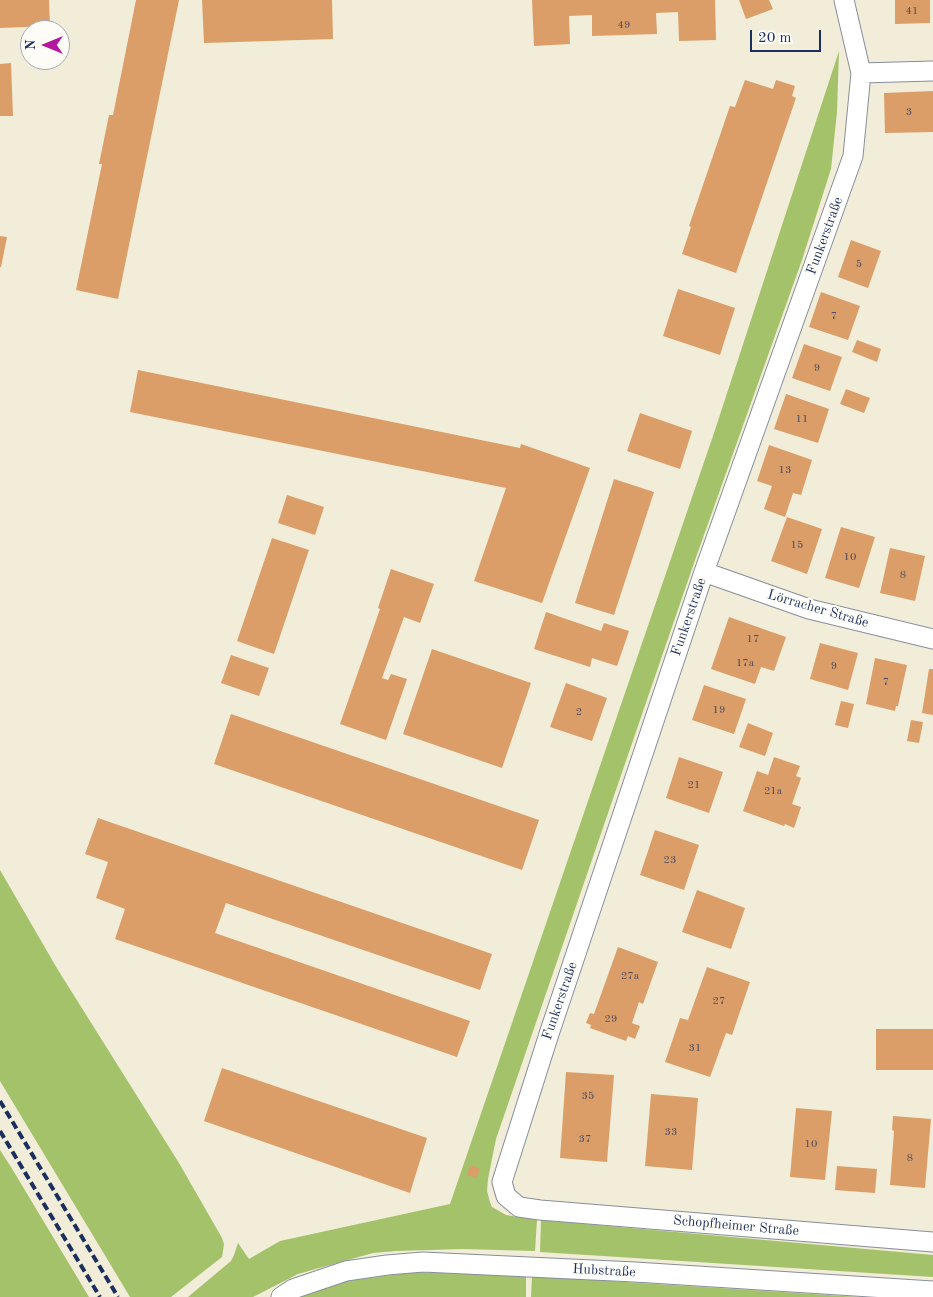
<!DOCTYPE html>
<html>
<head>
<meta charset="utf-8">
<style>
  body { margin:0 }
  #map { position:relative; width:933px; height:1297px; overflow:hidden; background:#f1edd8; font-family:"Old Standard TT",serif }
  canvas { display:block }
  .north { position:absolute; left:20px; top:20px; width:50px; height:50px; box-sizing:border-box; background:#fdfcf7; border:1px solid #a3aaba; border-radius:50%; rotate:270deg; font-size:14px; font-weight:700; line-height:20px; text-align:center; color:#1b2f5e }
  .north::after { content:''; display:block; margin:auto; width:18px; height:22px; background:#b5179e; clip-path:polygon(50% 0,100% 100%,50% 72%,0 100%) }
  .scale { position:absolute; left:750px; top:30px; width:71px; height:22px; box-sizing:border-box; border:2px solid #1b2f5e; border-top:0; padding-left:6px; font-size:15px; line-height:18px; white-space:nowrap; color:#1b2f5e; -webkit-text-stroke:4px #fdfcf7; paint-order:stroke }
</style>
</head>
<body>
<div id="map">
<canvas width="933" height="1297"></canvas>
<div class="north">N</div>
<div class="scale">20 m</div>
</div>
<script>
const g = document.querySelector('canvas').getContext('2d');
g.lineJoin = 'round';
function paint(path, color) { g.fillStyle = color; g.fill(path, 'evenodd'); }
const poly = rows => new Path2D(rows.map(r => 'M' + r).join(''));
function trace(path, color, width, dash) { g.strokeStyle = color; g.lineWidth = width; g.lineCap = dash ? 'butt' : 'round'; g.setLineDash(dash || []); g.stroke(path); }
function label(font, color, halo, rows, align = 'center') {
  g.font = font + ' "Old Standard TT",serif'; g.lineWidth = 4.5; g.setLineDash([]); g.textBaseline = 'middle'; g.strokeStyle = halo; g.fillStyle = color; for (const [text, x, y, turn = 0] of rows) {
    g.save(); g.translate(x, y); g.rotate((+turn || 0) * Math.PI / 180); g.textAlign = isNaN(turn) ? turn : align; if (halo) g.strokeText(text, 0, 0); g.fillText(text, 0, 0); g.restore();
  }
}
paint(poly([
  [839,51,837,112,831,169,802,260,694,563,496,1139,488,1179,487,1191,490,1202,492,1207,506,1215,537,1220,535,1251,463,1249,396,1251,373,1253,298,1274,253,1297,188,1297,231,1261,234,1255,238,1243,249,1259,280,1241,450,1204,714,433],
  [0,870,58,970,179,1163,222,1238,224,1244,222,1257,171,1297,130,1297,0,1081],
  [0,1150,11,1167,89,1297,0,1297],
  [541,1220,933,1255,933,1277,540,1252],
  [414,1272,526,1276,526,1297,301,1297,348,1281],
  [532,1276,859,1297,531,1297]
]), '#a4c269');
paint(poly([
  [0,0,49,0,50,26,0,28],
  [136,0,179,0,118,299,76,290,102,164,99,164,109,115,113,115],
  [202,0,332,0,333,39,204,43],
  [532,0,715,0,716,40,679,41,678,12,656,13,657,34,592,36,592,15,569,16,570,44,534,46],
  [739,0,769,0,773,9,746,19],
  [895,0,930,0,930,23,895,24],
  [11,63,13,116,0,116,0,64],
  [745,80,773,89,776,80,795,86,792,96,796,98,736,273,682,254,691,227,689,226,730,106,735,107],
  [933,91,933,132,885,133,884,93],
  [0,236,7,237,1,267,0,267],
  [851,240,881,251,868,288,838,277],
  [678,289,735,308,720,355,663,336],
  [821,292,860,306,848,340,809,327],
  [857,340,881,349,877,362,852,352],
  [804,344,842,357,830,391,792,378],
  [138,370,520,448,521,444,590,468,542,603,474,581,506,488,130,412],
  [846,389,870,398,864,413,840,404],
  [786,394,829,409,818,443,774,429],
  [640,413,692,431,680,469,627,451],
  [769,445,812,460,801,495,793,493,785,517,764,509,772,486,757,481],
  [614,479,654,492,614,615,575,603],
  [287,495,324,507,315,535,278,523],
  [787,517,822,529,807,574,771,561],
  [841,527,875,537,859,588,825,578],
  [272,538,309,550,274,654,237,641],
  [890,548,925,556,915,601,880,593],
  [391,569,434,584,420,623,404,617,382,678,388,680,391,674,407,679,386,740,340,724,380,609,378,608],
  [546,612,601,631,604,623,629,631,617,666,592,658,590,667,534,649],
  [729,617,786,637,774,671,761,667,755,684,711,669],
  [820,643,858,653,848,690,810,679],
  [432,649,531,683,502,768,403,734],
  [231,655,269,668,259,696,221,683],
  [875,658,907,665,898,706,896,706,895,711,866,704],
  [929,669,933,669,933,715,922,713],
  [566,683,607,698,592,741,550,727],
  [704,685,746,699,734,734,692,720],
  [841,701,854,704,848,728,835,725],
  [231,714,539,820,522,870,214,764],
  [911,720,923,722,919,743,907,741],
  [748,723,773,733,765,756,739,747],
  [679,757,723,772,709,813,666,798],
  [774,757,800,766,796,776,801,778,792,804,801,807,794,828,785,824,784,826,743,811,757,771,768,775],
  [98,818,492,954,480,990,226,903,215,933,470,1021,457,1057,115,939,125,909,96,898,108,862,85,854],
  [655,830,699,845,684,890,640,875],
  [697,890,745,908,731,949,682,932],
  [618,947,658,962,643,1004,639,1002,632,1023,640,1026,635,1039,628,1036,626,1041,590,1028,591,1025,586,1023,590,1013,594,1014],
  [707,967,750,982,732,1035,726,1033,710,1077,665,1062,680,1018,688,1020],
  [876,1029,933,1029,933,1070,876,1070],
  [222,1068,427,1138,410,1193,204,1121],
  [566,1072,614,1075,607,1162,560,1158],
  [651,1094,698,1098,692,1170,645,1166],
  [796,1108,832,1111,825,1180,790,1177],
  [893,1116,931,1119,925,1188,890,1185,894,1131,892,1130],
  [470,1165,480,1169,476,1178,467,1175],
  [837,1166,877,1169,875,1193,835,1190]
]), '#dc9e69');
const minor = poly([
  [844,0,861,73,853,156,704,572,549,1034,502,1182,506,1196,519,1207,540,1210,933,1242],
  [861,73,933,71],
  [704,572,809,609,933,639],
  [281,1297,293,1289,346,1271,387,1265,423,1262,635,1272,933,1291]
]);
trace(minor, '#868e9b', 21);
trace(minor, '#fff', 19);
trace(poly([
  [0,1101,118,1297],
  [0,1131,100,1297]
]), '#1b2f5e', 4, [8, 4]);
label('11px', '#4b4b61', null, [
  ["41",912,11],
  ["49",624,25],
  ["3",909,112],
  ["5",859,264],
  ["7",834,316],
  ["9",817,368],
  ["11",802,419],
  ["13",785,470],
  ["15",797,545],
  ["10",850,557],
  ["8",903,575],
  ["17",753,639],
  ["17a",745,663],
  ["9",834,666],
  ["7",886,682],
  ["19",719,710],
  ["2",579,712],
  ["21",694,785],
  ["21a",773,791],
  ["23",670,860],
  ["27a",630,976],
  ["27",719,1001],
  ["29",611,1019],
  ["31",695,1048],
  ["35",588,1096],
  ["33",671,1132],
  ["37",585,1139],
  ["10",811,1144],
  ["8",910,1158]
]);
label('14px', '#1b2f5e', '#fdfcf7', [
  ["Funkerstraße",825,236,-70],
  ["Lörracher Straße",818,609,16],
  ["Funkerstraße",689,617,-71],
  ["Funkerstraße",560,1001,-71],
  ["Schopfheimer Straße",736,1226,5],
  ["Hubstraße",604,1271,3]
]);
</script>
</body>
</html>
